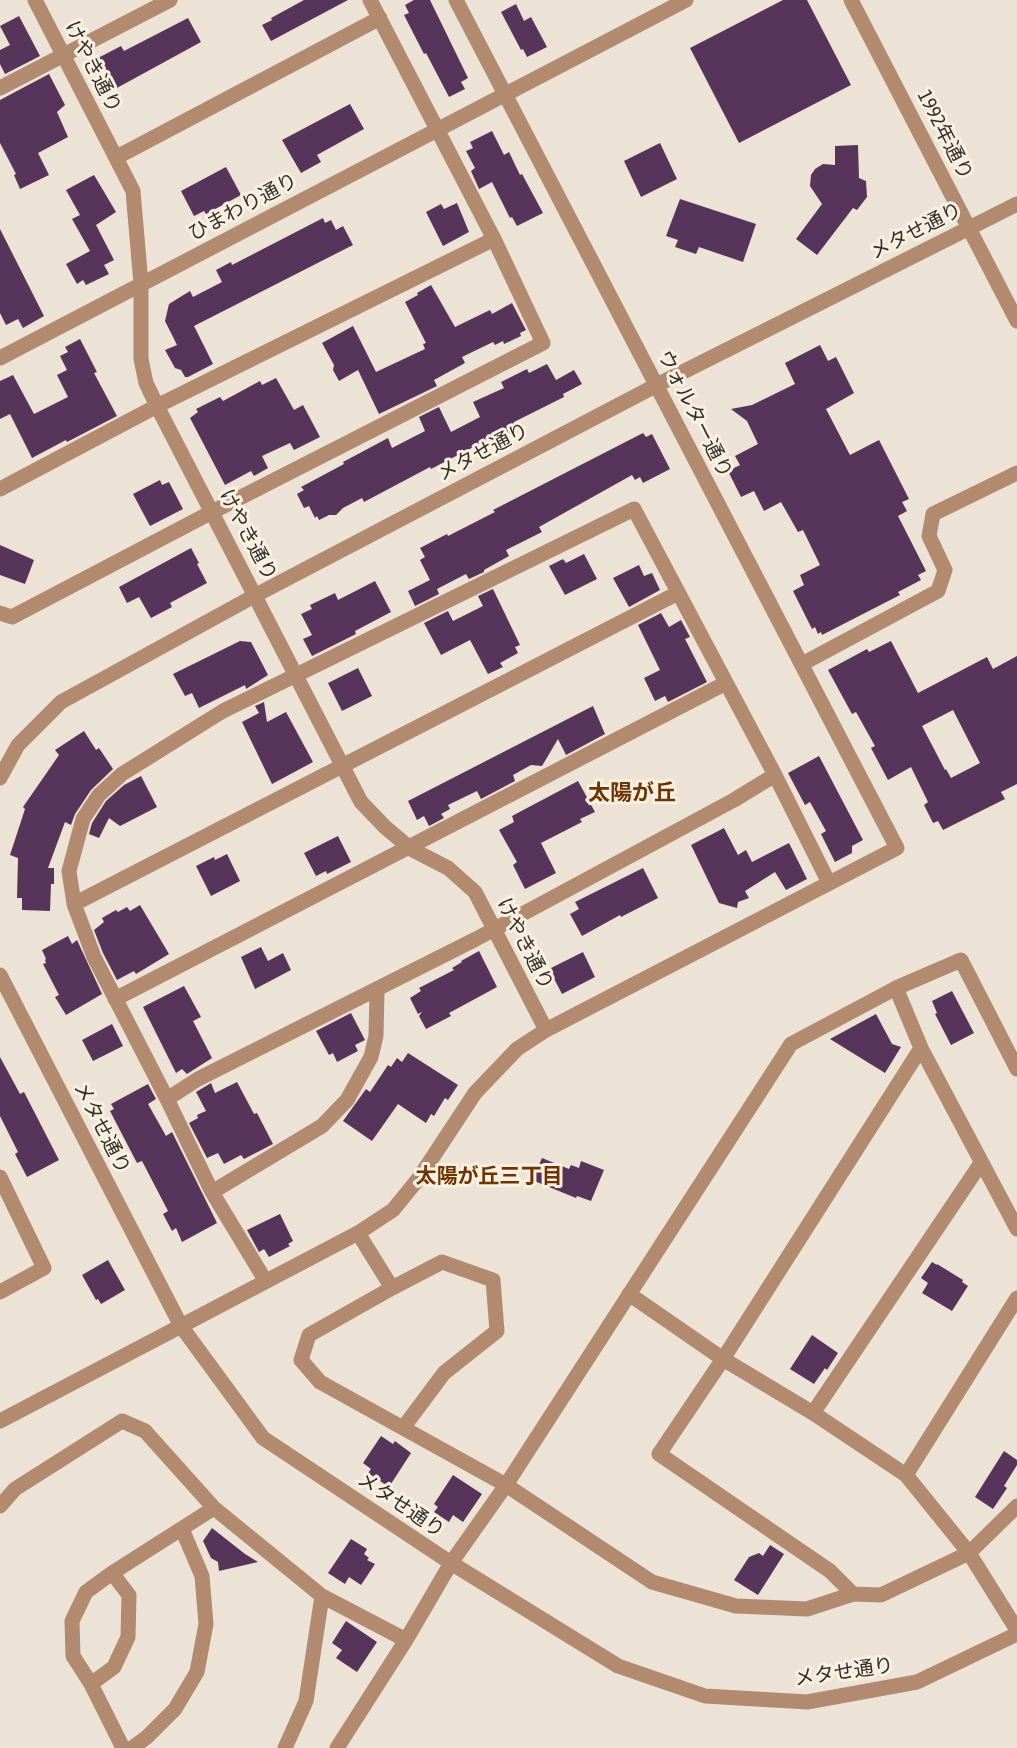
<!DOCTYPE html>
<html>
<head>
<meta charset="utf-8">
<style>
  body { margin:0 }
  canvas { display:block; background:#ece2d5 }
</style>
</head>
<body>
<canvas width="1017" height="1748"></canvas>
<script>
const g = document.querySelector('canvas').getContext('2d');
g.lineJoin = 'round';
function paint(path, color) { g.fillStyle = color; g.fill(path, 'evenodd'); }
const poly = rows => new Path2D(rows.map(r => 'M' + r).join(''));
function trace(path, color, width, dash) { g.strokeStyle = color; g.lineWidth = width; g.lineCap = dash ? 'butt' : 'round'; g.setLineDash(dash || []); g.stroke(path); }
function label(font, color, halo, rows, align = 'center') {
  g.font = font + ' "Asap Condensed","Noto Sans JP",sans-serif'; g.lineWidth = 6; g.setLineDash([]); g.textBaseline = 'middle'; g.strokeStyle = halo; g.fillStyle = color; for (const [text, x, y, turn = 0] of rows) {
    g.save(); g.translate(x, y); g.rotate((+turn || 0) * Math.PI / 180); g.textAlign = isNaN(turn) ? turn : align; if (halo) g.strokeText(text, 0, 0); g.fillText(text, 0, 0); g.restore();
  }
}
paint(poly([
  [304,0,348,0,271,41,262,25,272,20,271,18],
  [414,0,430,0,468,78,461,82,465,89,449,97,426,53,424,54,404,15,409,13,405,5],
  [783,0,807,0,851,85,739,143,690,48],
  [516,4,524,21,531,17,547,47,527,57,523,49,521,50,501,12],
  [19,16,40,56,5,74,0,64,0,50,10,45,0,26],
  [188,18,201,42,115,89,98,58,121,46,124,51],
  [49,74,65,105,57,112,68,137,38,153,49,175,20,189,14,175,16,174,0,143,0,100],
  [350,104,364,129,317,155,321,162,301,173,282,140],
  [492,131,504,155,509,152,520,175,522,174,543,213,517,226,512,217,510,218,492,182,479,189,471,171,475,168,466,151,473,148,470,142],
  [660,143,677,179,641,197,624,161],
  [858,145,859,178,866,181,867,197,857,210,853,208,817,255,796,239,822,204,810,186,811,175,815,169,823,164,835,165,835,146],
  [226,167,241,195,206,214,204,211,194,216,181,191],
  [94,175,116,212,96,225,114,260,104,265,109,274,86,285,83,280,77,284,66,264,90,251,72,219,80,215,66,190],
  [680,199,756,224,743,262,699,247,696,254,675,247,678,240,666,236],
  [457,203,469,232,443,246,426,212,441,204,444,209],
  [323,218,325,223,331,220,336,230,343,226,353,245,194,326,213,364,188,377,185,377,181,370,175,368,165,350,177,345,165,321,169,304,190,291,193,297,222,282,216,270,231,262,232,265],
  [0,229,44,316,23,328,18,319,6,325,0,313],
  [431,285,455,327,490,310,492,314,512,303,526,330,520,333,521,336,504,344,503,341,495,345,493,342,462,357,465,363,434,380,437,386,379,414,358,370,339,381,333,370,334,365,322,343,353,326,376,372,425,349,423,344,426,343,405,302,418,295,417,293],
  [80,339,97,372,94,373,117,416,67,442,66,440,32,458,10,414,0,419,0,381,13,375,34,414,68,397,57,375,67,370,60,356,68,352,65,347],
  [820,345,828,361,836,357,854,393,826,409,850,455,879,440,909,499,902,502,907,511,898,516,926,571,918,575,921,580,898,592,900,595,822,635,821,632,818,634,815,627,812,629,793,591,804,585,800,575,820,565,803,530,798,532,781,502,764,511,754,491,741,497,728,471,740,465,735,456,758,444,747,421,731,409,752,405,795,384,785,363],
  [547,364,556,380,574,370,582,384,563,394,564,397,514,422,518,429,485,445,483,442,431,469,430,467,364,502,362,498,343,508,336,515,329,515,319,520,317,516,315,518,309,506,304,508,297,494,304,490,301,487,344,464,343,462,388,438,392,448,425,431,419,417,439,407,451,432,480,417,473,402,504,388,501,382,527,369,529,373],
  [276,378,294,410,303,405,320,437,294,450,290,443,262,456,268,468,254,476,251,471,225,485,190,418,198,412,196,409,220,397,223,401,260,381,262,385],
  [643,433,646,437,652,434,670,469,643,483,640,477,635,480,632,475,539,527,542,532,506,550,509,556,484,570,484,572,469,579,466,574,437,589,439,594,415,606,408,591,430,580,420,560,425,557,420,548,447,534,448,536,495,512,493,510],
  [160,480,162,485,169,482,183,509,150,526,133,494],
  [0,545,34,560,25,584,0,575],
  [191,548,199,563,197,564,207,583,170,603,172,607,151,618,139,597,127,603,119,587],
  [584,554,597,579,565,595,549,566,563,559,566,563],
  [639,565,644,576,652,573,660,590,629,607,613,578],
  [375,581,391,612,355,631,356,634,312,656,303,639,312,635,301,614,312,609,310,605,335,593,338,600],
  [493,589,520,645,515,647,518,653,500,663,503,667,488,674,470,640,441,655,424,623,448,611,453,621,483,606,478,596],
  [661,613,669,627,681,620,690,637,685,639,707,682,668,702,665,696,655,701,644,678,660,670,638,625],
  [240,641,251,642,268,675,246,689,245,685,199,708,192,693,185,696,173,674],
  [891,641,918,693,987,657,993,669,1017,656,1017,784,1001,792,1005,799,943,830,938,821,933,823,924,805,928,802,911,767,888,780,871,748,875,746,856,712,852,714,828,670,867,649,869,652],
  [953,710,980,763,951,778,946,769,945,770,922,726],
  [358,668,372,696,342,711,328,683],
  [264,702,267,722,286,712,313,762,272,784,242,722,259,713,255,706],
  [593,706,605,734,566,755,558,739,542,766,531,765,513,775,515,781,481,799,477,791,448,805,450,809,441,814,444,818,429,826,424,816,417,820,408,801],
  [84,731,96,750,99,748,113,769,91,790,75,814,71,825,65,822,48,868,54,868,54,884,51,884,50,911,22,910,22,898,17,898,18,858,10,855,25,809,23,807,59,755,55,750],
  [819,756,863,840,852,846,852,853,835,862,821,834,826,831,810,802,805,805,788,773],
  [141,776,157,807,120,826,109,818,99,838,89,834,92,823,106,801,124,785],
  [578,781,595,812,580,819,582,822,541,843,556,873,525,889,513,865,517,862,499,830,514,822,512,816],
  [724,828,738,855,746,850,752,862,789,843,807,879,786,890,775,872,745,891,749,898,738,902,737,908,719,903,691,845],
  [338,836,351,862,327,874,326,871,316,876,304,853],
  [227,854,240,881,211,896,196,866,214,857,215,860],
  [643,868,658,898,621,917,620,915,582,936,570,914,579,909,575,902],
  [140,905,169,954,136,974,134,971,117,980,103,953,94,930,104,922,102,918,116,910,118,912,127,907,130,911],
  [68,936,72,944,77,940,102,994,66,1015,55,997,59,995,43,964,46,963,45,960,46,959,42,950],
  [261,947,268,961,283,953,291,970,255,989,241,957],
  [479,951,497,987,449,1013,451,1016,426,1029,419,1016,422,1012,418,1014,410,998,421,991,419,988,454,970,452,968,462,962,461,961],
  [583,952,595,977,562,994,549,969],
  [184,986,201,1017,193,1021,212,1058,187,1074,182,1069,176,1073,143,1007],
  [952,991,974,1033,951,1045,935,1014,937,1013,932,1001],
  [351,1013,365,1040,355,1045,358,1051,337,1062,333,1053,329,1055,316,1031],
  [876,1014,892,1044,901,1047,885,1073,830,1039],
  [112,1024,123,1046,93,1061,82,1040],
  [408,1053,458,1085,448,1100,445,1098,434,1116,431,1114,426,1123,398,1104,372,1141,343,1121,366,1089,370,1092,388,1065,391,1067,397,1058,402,1062],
  [0,1057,20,1094,24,1092,59,1160,27,1177,15,1154,18,1152,0,1116],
  [237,1082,254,1114,257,1113,273,1144,244,1159,241,1155,224,1164,218,1153,207,1158,189,1123,198,1118,197,1115,206,1111,196,1092,211,1083,215,1093],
  [148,1084,156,1099,148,1104,166,1136,172,1132,217,1223,182,1242,176,1228,172,1231,163,1214,168,1211,142,1161,137,1163,110,1111,114,1109,111,1104],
  [542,1158,569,1169,571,1165,579,1168,581,1161,604,1170,591,1201,577,1196,576,1198,532,1180],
  [280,1214,293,1241,288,1244,290,1246,269,1257,264,1249,259,1252,247,1230],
  [108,1260,125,1290,101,1304,98,1299,96,1300,82,1275],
  [932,1262,937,1265,937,1264,963,1280,962,1282,968,1286,952,1311,922,1293,928,1283,921,1278],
  [812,1335,838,1353,827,1370,825,1368,814,1384,790,1369],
  [381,1436,393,1444,395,1441,411,1453,389,1487,368,1473,371,1469,363,1463],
  [1004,1451,1017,1460,1017,1465,1004,1486,1007,1488,993,1509,975,1497],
  [453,1475,482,1494,463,1522,453,1515,449,1522,434,1512,438,1507,434,1504],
  [212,1528,245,1554,258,1562,219,1571,218,1562,211,1558,203,1541],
  [351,1539,367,1549,364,1554,369,1558,367,1560,375,1564,361,1585,349,1577,345,1584,328,1573],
  [770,1545,784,1554,758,1595,734,1580,749,1557,759,1553,763,1556],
  [346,1621,377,1642,357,1672,336,1658,342,1650,332,1643]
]), '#57355a');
trace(poly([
  [35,0,133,191,141,284,141,359,146,383,157,406,361,802,385,827,411,849,448,868,475,892,546,1030],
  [0,88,170,0],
  [117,157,380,18],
  [0,358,686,0],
  [0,489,157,406,494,239],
  [0,613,12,617,212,512,543,343,494,239,370,0],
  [802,664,938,591,945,570,929,536,933,514,1017,473],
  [74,904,678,593],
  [896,988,921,1048,1017,1229],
  [115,999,726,683],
  [167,1099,198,1079,476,939,734,800,775,775],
  [0,1177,44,1268,0,1292],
  [212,1192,322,1126,347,1100,371,1057,376,1036,377,990],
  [358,1233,392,1288],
  [265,1280,212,1192,167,1099,94,957,74,904,69,871,83,819,99,795,122,774,223,711,634,509,775,775,829,883],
  [629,1294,723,1359,813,1413,906,1475,969,1553,1017,1630],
  [181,1326,358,1233,393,1210,419,1178,475,1093,517,1049,546,1030,897,848,456,0],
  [813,1413,981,1163],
  [403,1428,444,1373,497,1331,493,1280,442,1262,392,1288,309,1335,301,1360,320,1382,506,1485,652,1582,736,1606,807,1609,853,1594,881,1595,969,1553,1017,1506],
  [906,1475,1017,1298],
  [0,1506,15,1489,122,1421,145,1431,214,1508,322,1596,406,1640],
  [853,1594,830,1571,659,1454,723,1359,921,1048],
  [91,1684,114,1667,128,1637,129,1595,112,1573],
  [123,1748,91,1684,73,1656,72,1621,86,1592,112,1573,214,1508],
  [132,1748,147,1737,175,1709,197,1672,206,1624,202,1576,182,1529],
  [285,1748,306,1701,322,1596],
  [337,1748,406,1640,451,1563,506,1485,791,1044,896,988,961,960,1017,1069]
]), '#b18a70', 15);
trace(poly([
  [851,0,1017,321],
  [0,778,18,745,61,702,256,595,657,385,1017,204],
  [0,975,181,1326,263,1438,451,1563,618,1666,705,1696,807,1702,917,1682,1017,1634],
  [0,1421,181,1326]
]), '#b18a70', 15);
label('20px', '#322e29', '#faf0e2', [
  ["けやき通り",93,67,63],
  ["1992年通り",945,135,63],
  ["ひまわり通り",243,207,-28],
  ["メタせ通り",916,231,-27],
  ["ウォルター通り",695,414,63],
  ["メタせ通り",483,452,-28],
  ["けやき通り",248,535,62],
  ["けやき通り",525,944,63],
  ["メタせ通り",102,1128,63],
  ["メタせ通り",401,1505,34],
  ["メタせ通り",844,1672,-8]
]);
label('bold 21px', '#6e3400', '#faf0e2', [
  ["太陽が丘三丁目",489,1176]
]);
label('bold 22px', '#6e3400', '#faf0e2', [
  ["太陽が丘",632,793]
]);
</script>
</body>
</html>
